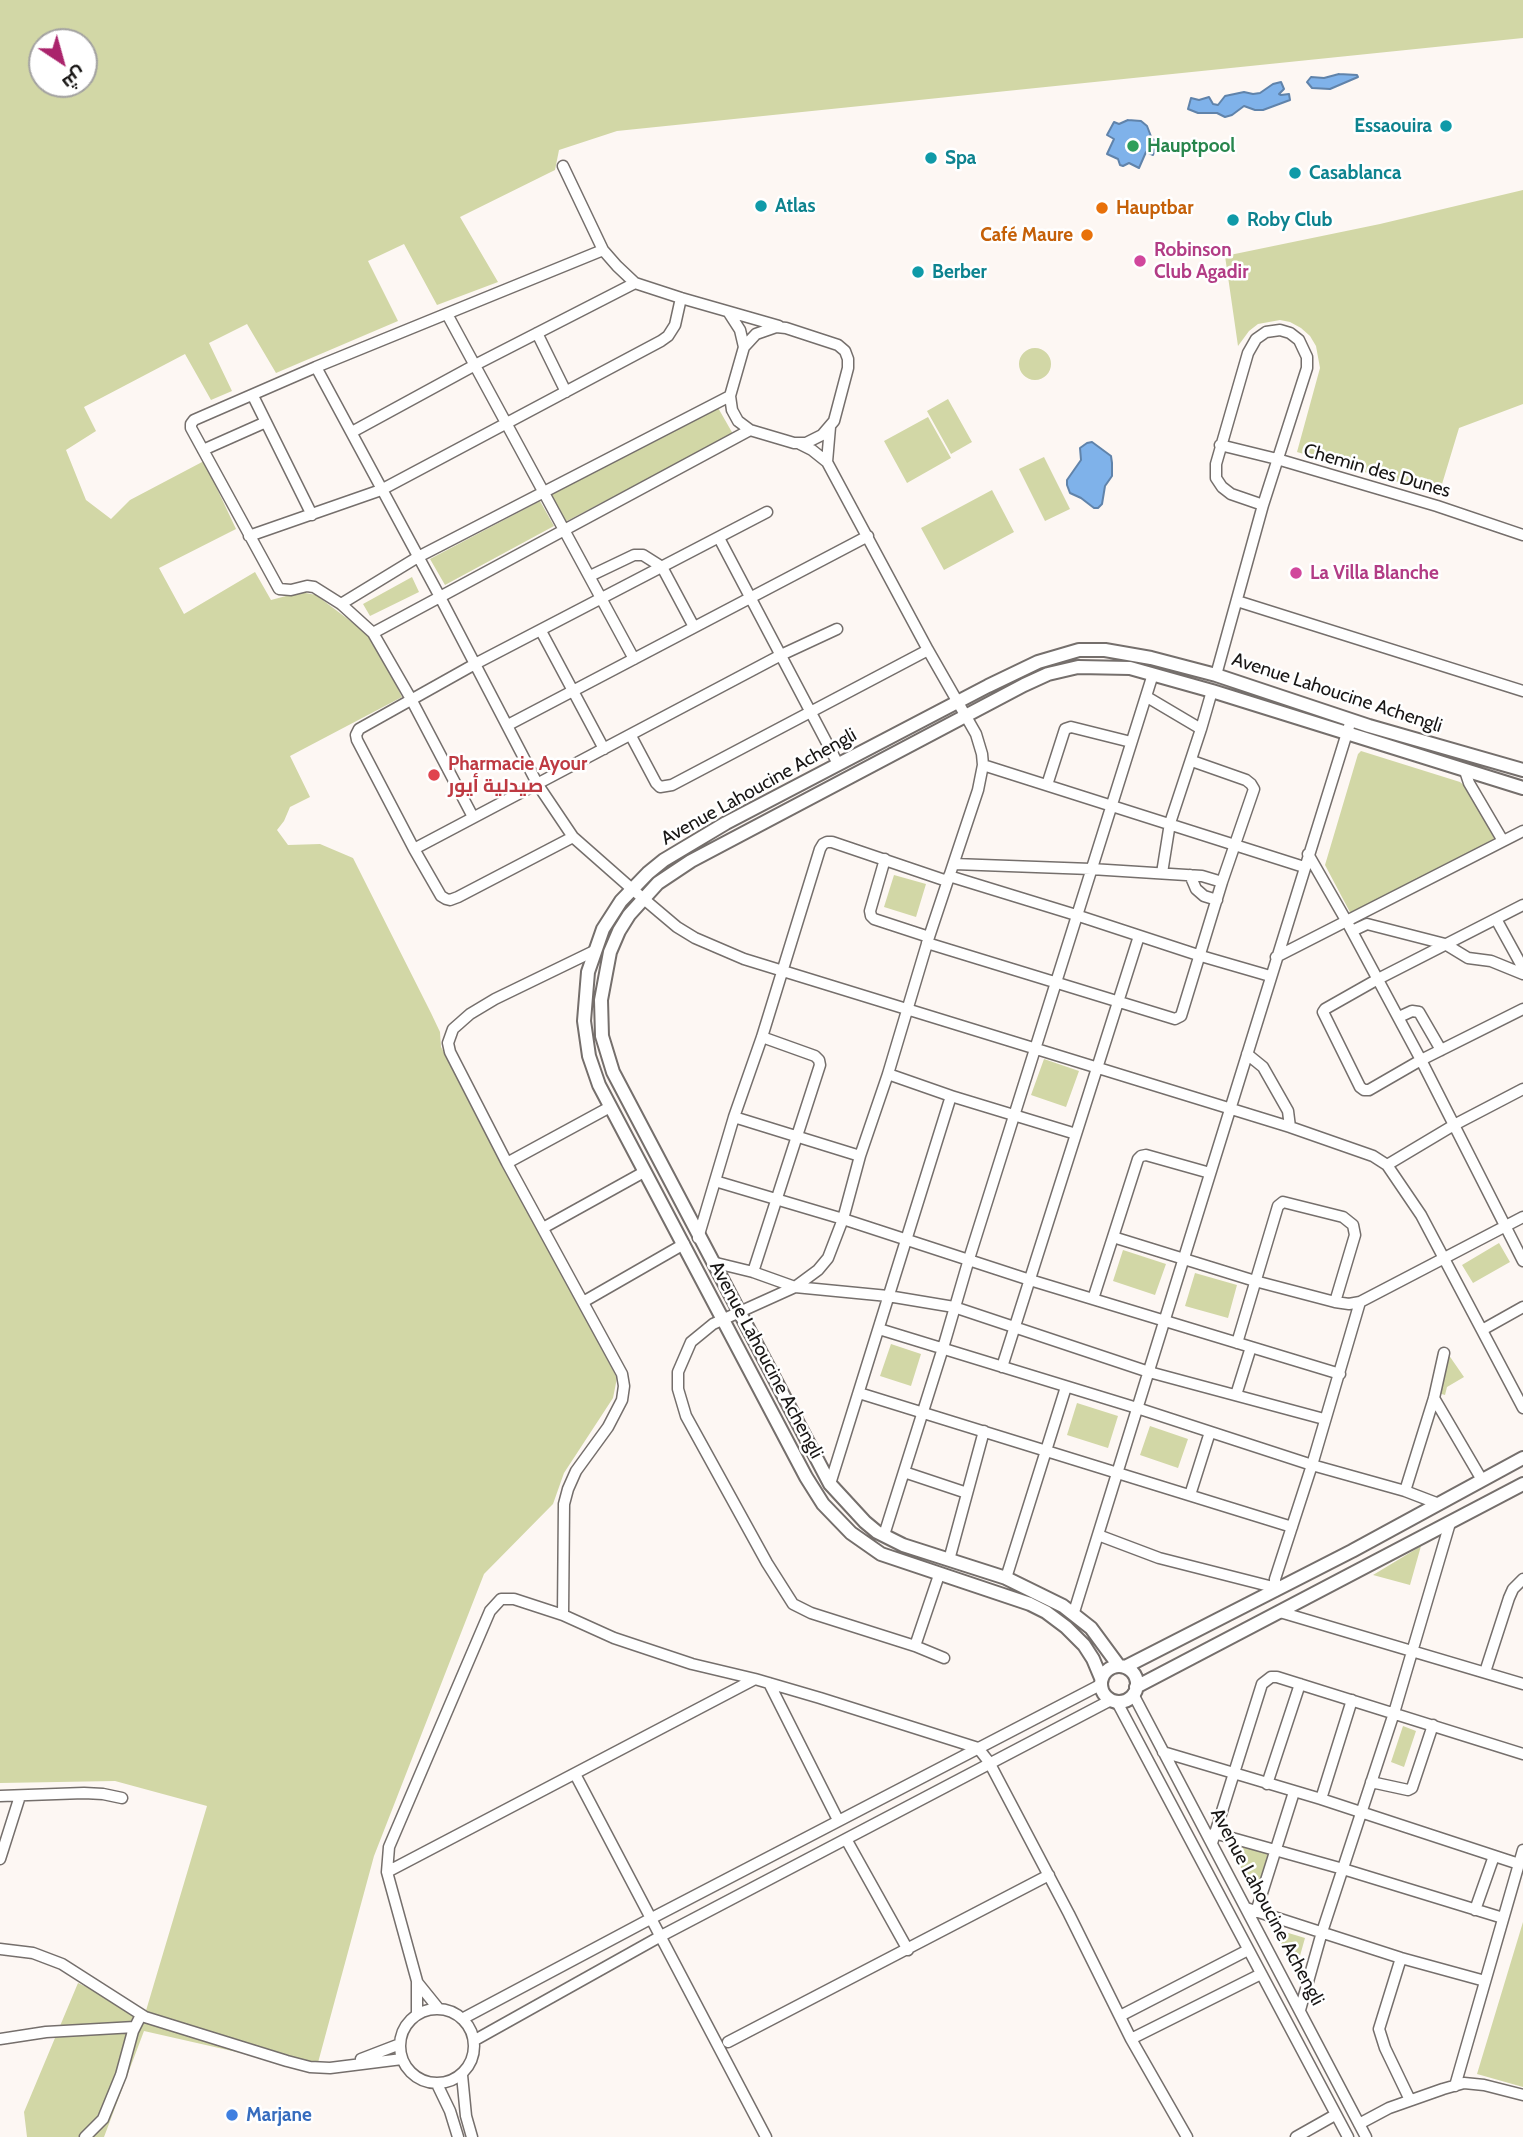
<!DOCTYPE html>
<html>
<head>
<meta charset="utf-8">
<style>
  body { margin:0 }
  #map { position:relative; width:1523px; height:2137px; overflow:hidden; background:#fdf7f3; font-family:Cabin,Cairo,sans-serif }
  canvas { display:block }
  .north { position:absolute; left:28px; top:28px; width:70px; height:70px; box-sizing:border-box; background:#fff; border:2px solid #a3a2a1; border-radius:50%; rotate:144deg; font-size:19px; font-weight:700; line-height:28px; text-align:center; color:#181615 }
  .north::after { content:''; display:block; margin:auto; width:24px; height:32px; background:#aa246c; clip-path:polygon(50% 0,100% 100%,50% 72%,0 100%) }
</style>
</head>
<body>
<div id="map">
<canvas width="1523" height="2137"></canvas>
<div class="north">ش</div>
</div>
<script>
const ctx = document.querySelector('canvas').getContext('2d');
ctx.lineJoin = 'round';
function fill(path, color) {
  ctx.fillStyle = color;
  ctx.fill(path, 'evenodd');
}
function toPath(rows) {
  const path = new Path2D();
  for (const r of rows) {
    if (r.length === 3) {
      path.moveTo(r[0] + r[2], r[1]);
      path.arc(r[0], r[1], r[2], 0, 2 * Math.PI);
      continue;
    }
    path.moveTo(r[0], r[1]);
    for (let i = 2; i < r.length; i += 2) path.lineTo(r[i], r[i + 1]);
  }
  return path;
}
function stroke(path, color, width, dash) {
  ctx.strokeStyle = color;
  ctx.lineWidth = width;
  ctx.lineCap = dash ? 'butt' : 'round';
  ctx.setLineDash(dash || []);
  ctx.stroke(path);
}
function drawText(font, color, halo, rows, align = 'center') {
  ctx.font = font + ' Cabin,Cairo,sans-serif';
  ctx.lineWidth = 5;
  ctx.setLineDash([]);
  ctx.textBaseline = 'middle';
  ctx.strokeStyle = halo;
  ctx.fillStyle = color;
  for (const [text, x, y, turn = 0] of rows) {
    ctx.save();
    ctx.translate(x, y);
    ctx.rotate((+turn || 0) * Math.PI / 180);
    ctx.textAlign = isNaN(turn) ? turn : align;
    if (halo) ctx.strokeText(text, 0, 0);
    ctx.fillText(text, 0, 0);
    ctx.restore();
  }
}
const green = toPath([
  [0,0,1523,0,1523,38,617,131,559,150,555,170,460,217,498,282,437,305,404,244,368,261,398,321,276,373,247,324,209,343,232,391,211,400,185,354,84,407,96,431,66,450,86,500,111,519,130,500,204,461,236,529,159,568,184,614,255,572,271,600,301,592,316,595,373,638,402,697,290,756,310,797,290,807,284,821,277,830,288,845,320,844,353,858,431,1013,440,1032,441,1047,617,1378,613,1398,564,1473,553,1504,484,1574,374,1856,316,2070,144,2031,104,2137,27,2137,24,2112,78,1983,145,2014,207,1806,115,1781,0,1783],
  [42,42,84,42,84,84,42,84],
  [1523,190,1523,404,1459,428,1439,494,1297,452,1320,368,1316,346,1310,336,1301,328,1290,322,1280,320,1258,324,1249,331,1238,346,1225,256,1380,224],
  [1035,364,16],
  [948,399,972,442,951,454,927,411],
  [717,406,733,434,565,522,550,494],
  [928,417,951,458,907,483,884,441],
  [1044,457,1070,509,1045,521,1019,469],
  [992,490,1014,532,944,570,921,528],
  [540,501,554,526,445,585,430,559],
  [412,577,419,592,370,616,363,604],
  [1361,751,1460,782,1466,787,1475,799,1495,840,1352,916,1325,865,1358,754],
  [894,875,926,884,916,917,884,907],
  [1044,1059,1079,1071,1066,1107,1031,1095],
  [1499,1243,1510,1262,1473,1283,1462,1265],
  [1123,1250,1166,1264,1155,1295,1113,1281],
  [1195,1273,1237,1285,1228,1318,1185,1306],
  [891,1344,921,1354,911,1386,880,1376],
  [1446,1351,1464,1377,1447,1387,1445,1395,1438,1393],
  [1077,1403,1118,1416,1108,1448,1067,1435],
  [1150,1426,1188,1439,1178,1468,1140,1455],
  [1421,1546,1410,1585,1373,1575],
  [1403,1726,1416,1731,1404,1767,1391,1762],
  [1224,1837,1269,1850,1256,1895],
  [1523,1922,1523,2087,1477,2074],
  [1272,1928,1305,1938,1296,1970]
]);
const water = toPath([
  [1339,74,1357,75,1358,77,1330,89,1312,88,1307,82,1311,77,1324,78,1339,74],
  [1281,82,1284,89,1279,94,1281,95,1289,94,1290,100,1263,110,1255,110,1244,106,1232,115,1225,117,1217,113,1198,113,1188,109,1191,98,1199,100,1209,97,1213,104,1218,105,1225,96,1244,92,1253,94,1260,93,1273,84,1281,82],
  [1128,120,1141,121,1147,126,1152,139,1158,141,1153,155,1146,152,1139,168,1129,163,1123,166,1120,165,1118,159,1107,154,1114,139,1107,135,1114,122,1119,124,1128,120],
  [1092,442,1111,456,1112,463,1112,476,1105,486,1102,504,1098,508,1094,508,1081,498,1070,493,1067,485,1067,480,1081,460,1080,448,1087,443,1092,442]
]);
const minor = toPath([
  [563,166,603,250,617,266,635,283,681,298,779,326],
  [729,313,740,330,744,347],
  [447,314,634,659],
  [776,327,786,328,838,345,845,351,848,359,848,368,834,421,822,435,806,443,794,443,750,430,738,421,732,410,730,396,744,347,756,334,776,327],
  [537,333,566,392],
  [316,367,440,597,538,785,573,837,632,889,677,927,695,938,744,959,1290,1127,1373,1156,1387,1165,1421,1215,1523,1408],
  [253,396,312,515],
  [352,432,475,365,635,283],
  [800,444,812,450,827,462,928,650,976,734,982,754,983,765,978,790,929,937,888,1074,860,1156,843,1219,828,1258,818,1270,795,1287,713,1324,691,1342,678,1372,678,1389,686,1416,767,1563,793,1604,811,1613,915,1646,944,1658],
  [1220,445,1277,459,1437,506,1523,535],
  [203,450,266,422],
  [827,462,830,427],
  [249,536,381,490,661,341,668,336,675,325,681,298],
  [719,538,838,764],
  [590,576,634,555,643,555,662,567,694,627],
  [1237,601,1523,691],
  [341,604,418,557,730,396],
  [541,631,604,749],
  [373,633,750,430],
  [1216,675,1263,505,1307,368,1307,357,1299,340,1290,333,1280,330,1266,332,1256,339,1248,353,1216,464,1216,478,1222,487,1231,494,1263,505],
  [1147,697,1201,729,1212,691],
  [508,725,868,536],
  [631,736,656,783,660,787,672,785,928,650],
  [983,765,1304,867],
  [1465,771,1469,783,1503,841],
  [1047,785,1065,729,1071,727,1131,742],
  [473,817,411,699,373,633,341,604,314,587,307,586,291,590,279,589,191,428,191,424,194,420,316,367,603,250],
  [573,837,458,897,450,900,446,899,441,896,414,849,357,740,356,735,359,729,475,664,767,512],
  [414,849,781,655,837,629],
  [1308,854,1347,922,1421,1060,1523,1261],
  [885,859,870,911,871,916,874,919,929,937],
  [954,864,1091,869,1202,876,1222,882],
  [1162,873,1170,823,1201,729],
  [1190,875,1196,889,1204,896,1217,900],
  [949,876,1076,915,1201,956,1270,976],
  [1523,905,1378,979,1325,1009,1323,1012,1360,1087,1364,1090,1369,1090,1421,1060,1523,1009],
  [1496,919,1523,968],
  [1352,931,1367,924,1445,944,1468,958,1491,961,1523,974],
  [927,943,1175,1019,1181,1016,1222,882,1254,789,1251,784,1246,780,1192,761],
  [1276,957,1523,831],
  [1399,1017,1412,1011,1419,1012,1441,1050],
  [1247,1054,1263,1067,1288,1111,1290,1127],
  [951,1096,1076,1134],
  [734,1117,860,1156],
  [507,1163,610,1107],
  [1387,1165,1454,1125,1523,1089],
  [715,1181,843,1219,1030,1280,1340,1374],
  [543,1228,644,1172],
  [1113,1237,1138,1159,1141,1156,1146,1155,1210,1173],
  [698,1238,734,1117,762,1037,820,849,823,844,827,842,832,842,947,881],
  [712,1262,753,1272,795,1287,888,1296,954,1307,1149,1372,1324,1419],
  [753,1272,820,1065,819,1060,815,1056,762,1037],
  [1093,1299,1113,1237,1255,1281,1335,1302,1349,1304,1360,1302],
  [583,1302,684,1244],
  [879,1329,1137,1408,1312,1465,1405,1491,1439,1504],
  [1482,1330,1523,1307],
  [1237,1343,1278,1206,1283,1202,1343,1217,1353,1225,1355,1235,1335,1302],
  [1002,1367,1139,936],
  [859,1393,1292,1527],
  [1236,1395,1251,1347],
  [1434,1398,1482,1480],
  [904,1472,967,1493],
  [830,1484,951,1096,888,1074],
  [1405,1491,1434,1398,1444,1353],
  [1190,1495,1210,1432],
  [884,1535,943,1348,969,1259,1153,674],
  [1098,1535,1159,1558,1273,1587],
  [949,1560,984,1431],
  [1006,1578,1066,1387],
  [1275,1591,1275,1579,1312,1465,1360,1302,1523,1217],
  [1074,1612,1351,720],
  [1280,1612,1523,1684],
  [563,1615,564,1504,568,1489,576,1471,608,1427,622,1400,624,1386,622,1374,507,1163,450,1052,448,1043,453,1029,470,1014,495,999,594,951],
  [915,1646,939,1575],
  [1485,1672,1509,1598,1513,1589,1523,1579],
  [769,1683,838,1820],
  [1133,1694,1366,2137],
  [1117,1702,1348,2137],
  [1163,1752,1321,1799,1519,1864],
  [575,1774,766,2137],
  [1371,1782,1408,1790,1412,1788,1433,1725],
  [1267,1784,1300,1684],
  [0,1796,84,1793,103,1794,122,1798],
  [1321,1799,1352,1700],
  [1214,1833,1343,1869,1503,1918],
  [846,1839,908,1950],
  [1212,1843,1262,1684,1271,1677,1277,1677,1523,1754],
  [0,1859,20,1796],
  [387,1872,755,1679],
  [1246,1908,1401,1958,1485,1981],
  [1475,1910,1494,1856],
  [1256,1912,1294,1792],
  [0,1949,33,1953,62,1964,145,2017,287,2061,310,2067,330,2068,402,2059],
  [1401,1958,1379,2029,1385,2048,1410,2100],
  [417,1982,438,2008],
  [437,2046,37],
  [1300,2010,1322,1932,1394,1713,1450,1523],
  [417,2015,417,1981,387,1872,389,1847,490,1611,501,1599,514,1599,563,1615,614,1638,692,1664,755,1679,820,1698,978,1748,989,1762,1069,1914,1131,2039,1187,2137],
  [1120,2016,1248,1950],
  [462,2019,652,1918,1100,1685],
  [0,2039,46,2032,135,2027],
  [1131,2039,1261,1974],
  [475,2040,661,1936,1111,1700],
  [728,2042,1049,1875],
  [361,2059,400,2044],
  [462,2075,466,2116,472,2137],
  [437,2084,450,2111,458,2137],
  [1455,2086,1523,1850],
  [1359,2124,1389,2108,1443,2089,1464,2083,1484,2085,1523,2095],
  [85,2137,103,2119,121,2075,133,2031,141,2015],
  [1296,2137,1335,2115]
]);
const tertiary = toPath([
  [1119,1666,1091,1628,1063,1606,1006,1578,903,1545,877,1532,865,1522,830,1484,613,1072,602,1036,601,1000,610,952,619,931,629,915,658,883,691,861,1024,685,1048,674,1078,667,1130,668,1212,691,1523,788],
  [1119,1684,18],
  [1125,1667,1352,1551,1523,1458],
  [1101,1678,1093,1659,1084,1645,1066,1627,1046,1612,1030,1604,881,1554,851,1533,823,1504,806,1477,599,1085,589,1056,584,1021,588,972,603,929,621,901,648,873,664,860,726,823,988,686,1038,662,1079,650,1105,650,1151,658,1216,675,1369,726,1523,770],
  [1136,1687,1523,1484]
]);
const markers = [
  [1446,126,7,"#0f9aa8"],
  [1133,146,7,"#2e9e5b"],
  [931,158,7,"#0f9aa8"],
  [1295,173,7,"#0f9aa8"],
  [761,206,7,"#0f9aa8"],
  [1102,208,7,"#e8710a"],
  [1233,220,7,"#0f9aa8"],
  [1087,235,7,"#e8710a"],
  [1140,261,7,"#d1479c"],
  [918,272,7,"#0f9aa8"],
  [1296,573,7,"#d1479c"],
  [434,775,7,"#e0444e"],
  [232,2115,7,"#3f7fe0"]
];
const cultureNames = [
  ["Essaouira",1432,126,"right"],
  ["Spa",945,158],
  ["Casablanca",1309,173],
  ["Atlas",775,206],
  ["Roby Club",1247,220],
  ["Berber",932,272]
];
const leisureNames = [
  ["Hauptpool",1147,146]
];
const foodNames = [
  ["Hauptbar",1116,208],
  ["Café Maure",1073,235,"right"]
];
const hotelNames = [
  ["Robinson",1154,250],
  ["Club Agadir",1154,272],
  ["La Villa Blanche",1310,573]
];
const streetNames = [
  ["Chemin des Dunes",1377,471,16],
  ["Avenue Lahoucine Achengli",1337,693,18],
  ["Avenue Lahoucine Achengli",759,787,-29],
  ["Avenue Lahoucine Achengli",766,1360,62],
  ["Avenue Lahoucine Achengli",1267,1907,62]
];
const healthNames = [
  ["Pharmacie Ayour",448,764],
  ["صيدلية أيور",448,786]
];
const shopNames = [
  ["Marjane",246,2115]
];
fill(green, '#d2d7a6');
fill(water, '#7fb2ea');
stroke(water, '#6083aa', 2);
stroke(minor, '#756f6c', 13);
stroke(tertiary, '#756f6c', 16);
stroke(minor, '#fff', 10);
stroke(tertiary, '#fff', 12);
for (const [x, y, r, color] of markers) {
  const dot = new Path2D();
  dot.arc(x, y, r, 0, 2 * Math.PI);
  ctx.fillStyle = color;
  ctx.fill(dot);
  stroke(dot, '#fff', 2.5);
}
drawText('bold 19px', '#0d838f', '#fff', cultureNames, 'left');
drawText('bold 19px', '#27864d', '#fff', leisureNames, 'left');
drawText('bold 19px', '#c56008', '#fff', foodNames, 'left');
drawText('bold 19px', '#b23c85', '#fff', hotelNames, 'left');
drawText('19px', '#181615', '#fff', streetNames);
drawText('bold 19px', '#be3a42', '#fff', healthNames, 'left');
drawText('bold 19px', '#366cbe', '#fff', shopNames, 'left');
</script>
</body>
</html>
